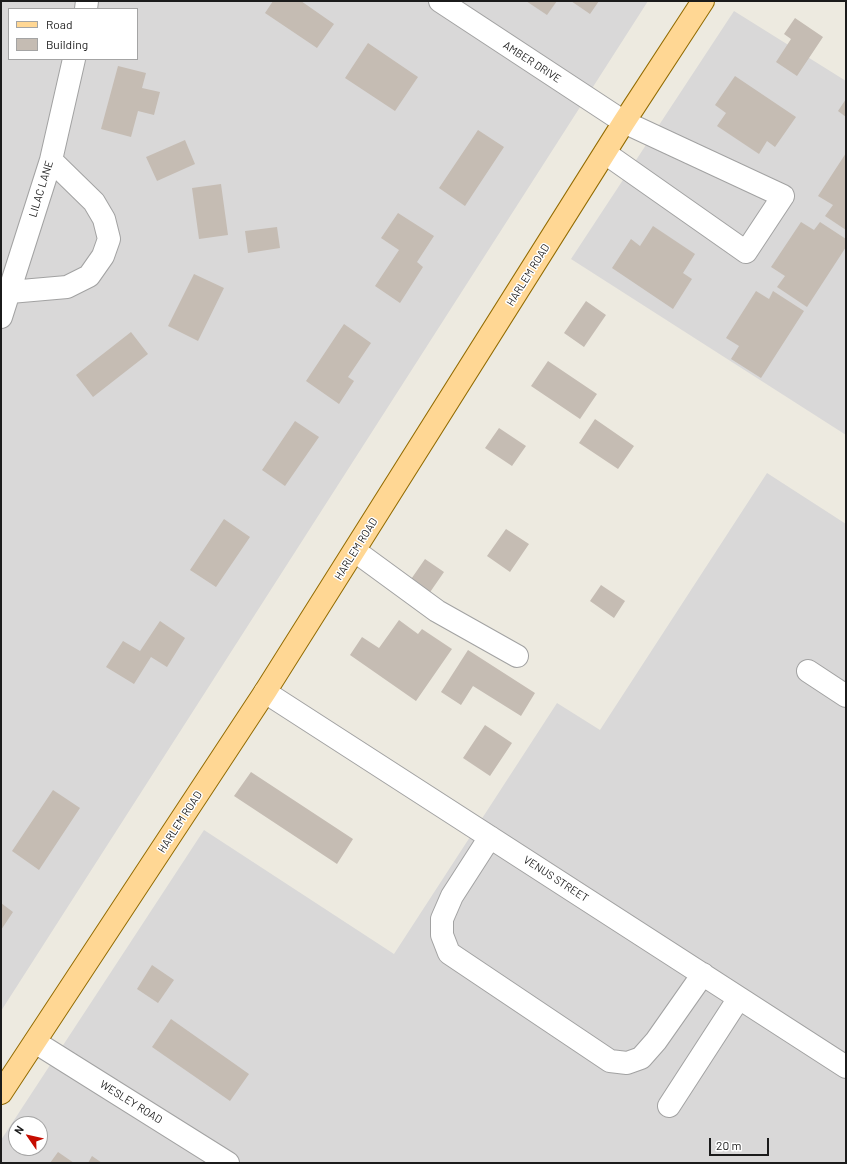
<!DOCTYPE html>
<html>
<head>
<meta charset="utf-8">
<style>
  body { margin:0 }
  #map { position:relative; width:847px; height:1164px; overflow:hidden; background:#edeae0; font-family:Barlow,sans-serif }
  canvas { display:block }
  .frame { position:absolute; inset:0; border:2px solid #1b1b1b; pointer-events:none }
  .legend { position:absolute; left:8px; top:8px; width:130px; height:52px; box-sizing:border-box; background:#fff; border:1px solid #a4a4a4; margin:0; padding:5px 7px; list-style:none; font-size:12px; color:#1b1b1b }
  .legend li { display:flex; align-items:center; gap:8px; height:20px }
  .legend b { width:20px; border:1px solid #a4a4a4 }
  .north { position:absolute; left:8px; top:1116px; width:40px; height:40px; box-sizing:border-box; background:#fff; border:1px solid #a4a4a4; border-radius:50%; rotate:304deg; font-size:11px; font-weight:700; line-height:16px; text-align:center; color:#1b1b1b }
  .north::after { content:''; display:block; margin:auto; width:14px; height:18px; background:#c60c00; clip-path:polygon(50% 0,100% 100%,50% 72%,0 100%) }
  .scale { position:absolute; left:709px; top:1138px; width:60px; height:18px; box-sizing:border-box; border:2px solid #1b1b1b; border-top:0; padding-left:5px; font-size:12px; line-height:14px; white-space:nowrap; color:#1b1b1b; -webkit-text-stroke:3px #fff; paint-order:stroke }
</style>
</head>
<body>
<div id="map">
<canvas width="847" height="1164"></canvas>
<div class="frame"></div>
<ul class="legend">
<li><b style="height:5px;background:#ffd794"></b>Road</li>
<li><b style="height:11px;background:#c5bcb3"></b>Building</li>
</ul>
<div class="north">N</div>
<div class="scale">20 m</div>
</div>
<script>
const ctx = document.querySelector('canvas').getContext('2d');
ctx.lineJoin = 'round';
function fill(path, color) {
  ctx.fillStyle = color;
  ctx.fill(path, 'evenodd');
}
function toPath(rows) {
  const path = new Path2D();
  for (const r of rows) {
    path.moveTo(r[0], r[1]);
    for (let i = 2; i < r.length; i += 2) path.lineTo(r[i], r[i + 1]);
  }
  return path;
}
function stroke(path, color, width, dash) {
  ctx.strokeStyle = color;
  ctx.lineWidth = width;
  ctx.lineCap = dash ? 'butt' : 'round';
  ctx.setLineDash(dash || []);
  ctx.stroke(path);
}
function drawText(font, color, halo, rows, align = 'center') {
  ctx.font = font + ' Barlow,sans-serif';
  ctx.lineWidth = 3;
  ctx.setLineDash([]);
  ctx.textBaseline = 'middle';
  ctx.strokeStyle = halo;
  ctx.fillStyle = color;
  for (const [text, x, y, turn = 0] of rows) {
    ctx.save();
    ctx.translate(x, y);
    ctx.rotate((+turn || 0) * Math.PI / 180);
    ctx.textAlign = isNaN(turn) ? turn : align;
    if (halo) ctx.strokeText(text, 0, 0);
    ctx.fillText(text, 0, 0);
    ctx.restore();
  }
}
const residential = toPath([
  [1,1,648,1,1,1011],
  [9,9,137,9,137,59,9,59],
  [734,11,846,81,846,435,571,259],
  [767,473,846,524,846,1163,1,1163,1,1140,204,830,394,954,557,703,600,730],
  [16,1124,40,1124,40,1148,16,1148]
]);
const building = toPath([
  [273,1,301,1,334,24,317,48,265,13],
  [526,1,557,1,547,15],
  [571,1,599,1,590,14],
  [795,18,823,37,797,76,776,62,791,39,784,34],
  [368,43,418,77,395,111,345,78],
  [118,66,146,73,142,88,160,92,154,115,138,111,131,137,101,129],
  [735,76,796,117,775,147,767,141,759,154,717,126,726,113,715,105],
  [846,99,846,117,838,111],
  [478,130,504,147,465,206,439,188],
  [185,140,195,164,157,181,146,157],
  [846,153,846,230,825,216,833,205,818,196],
  [221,184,228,235,199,239,192,188],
  [398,213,434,236,417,262,423,267,400,303,375,286,399,250,381,238],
  [801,222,814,230,820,222,846,239,846,247,807,307,777,287,785,276,771,267],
  [653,226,695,254,683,273,692,279,673,309,612,268,631,239,640,246],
  [277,227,280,248,248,253,245,231],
  [194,274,224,288,198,341,168,326],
  [756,291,769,299,773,291,804,311,761,378,731,359,739,346,726,338],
  [586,301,606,315,584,347,564,333],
  [344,324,371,343,348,377,354,381,339,404,306,381],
  [131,332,148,354,93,397,76,375],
  [548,361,597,394,580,419,531,386],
  [595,419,634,446,618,469,579,443],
  [295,421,319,437,285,486,262,470],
  [499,428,526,446,512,466,485,448],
  [224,519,250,537,216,587,190,570],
  [506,529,529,544,510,572,487,556],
  [425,559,444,572,426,598,407,585],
  [601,585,625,601,614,618,590,601],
  [399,620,418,634,422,629,452,649,416,701,350,655,362,637,379,648],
  [160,621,185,638,167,667,151,657,134,684,106,667,123,641,140,651],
  [468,650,535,693,521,716,473,686,461,705,441,692],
  [485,725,512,743,490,776,463,758],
  [251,772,353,839,337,864,234,796],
  [53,790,80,808,39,870,12,851],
  [1,903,13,912,1,930],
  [152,965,174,980,158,1003,137,989],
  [171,1019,249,1074,230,1101,152,1047],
  [58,1152,74,1163,50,1163],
  [92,1156,102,1163,88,1163]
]);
const minor = toPath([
  [440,1,624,122,783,196,746,252,605,153],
  [86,9,87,1],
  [10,292,67,287,89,276,103,256,109,239,104,219,94,202,51,160],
  [1,317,51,160,74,59],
  [355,551,437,611,517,656],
  [808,671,846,696],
  [265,692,846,1067],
  [490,837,452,896,442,919,442,935,449,953,610,1061,627,1063,641,1058,656,1041,703,974],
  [35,1042,228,1163],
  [669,1106,739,998]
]);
const major = toPath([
  [1,1093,265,692,624,122,703,1]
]);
const streetNames = [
  ["AMBER DRIVE",532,62,33],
  ["LILAC LANE",41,189,-73],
  ["HARLEM ROAD",528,275,-58],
  ["HARLEM ROAD",356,549,-58],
  ["HARLEM ROAD",180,822,-57],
  ["VENUS STREET",556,879,33],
  ["WESLEY ROAD",131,1102,32]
];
fill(residential, '#d9d8d8');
fill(building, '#c5bcb3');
stroke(minor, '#a2a2a2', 24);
stroke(major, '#926b00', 24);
stroke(minor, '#fff', 22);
stroke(major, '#ffd794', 22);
drawText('11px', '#1b1b1b', '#fff', streetNames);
</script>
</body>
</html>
